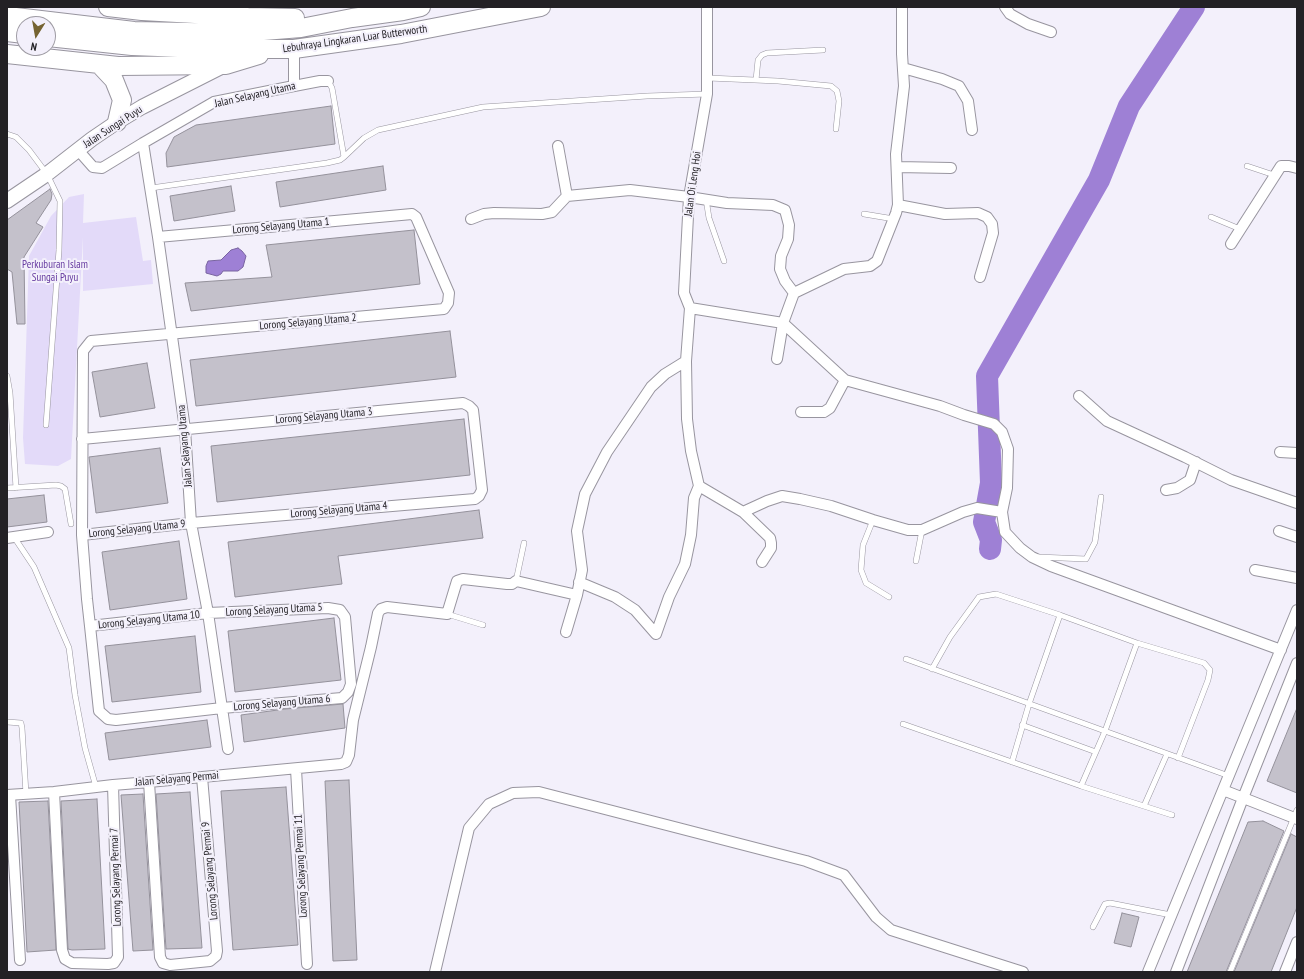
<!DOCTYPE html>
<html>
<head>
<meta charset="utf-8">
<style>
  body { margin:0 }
  #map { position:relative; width:1304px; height:979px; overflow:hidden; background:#f3f0fb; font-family:"PT Sans Narrow",sans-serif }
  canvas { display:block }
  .frame { position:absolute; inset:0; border:8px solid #232125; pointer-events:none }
  .north { position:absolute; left:16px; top:16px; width:40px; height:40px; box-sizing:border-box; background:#f3f0fb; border:1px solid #a09da5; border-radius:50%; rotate:191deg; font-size:11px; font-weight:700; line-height:16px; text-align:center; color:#232125 }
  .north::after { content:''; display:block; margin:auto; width:14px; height:18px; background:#756331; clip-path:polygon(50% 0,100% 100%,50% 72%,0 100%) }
</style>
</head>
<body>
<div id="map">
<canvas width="1304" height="979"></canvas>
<div class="frame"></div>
<div class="north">N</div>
</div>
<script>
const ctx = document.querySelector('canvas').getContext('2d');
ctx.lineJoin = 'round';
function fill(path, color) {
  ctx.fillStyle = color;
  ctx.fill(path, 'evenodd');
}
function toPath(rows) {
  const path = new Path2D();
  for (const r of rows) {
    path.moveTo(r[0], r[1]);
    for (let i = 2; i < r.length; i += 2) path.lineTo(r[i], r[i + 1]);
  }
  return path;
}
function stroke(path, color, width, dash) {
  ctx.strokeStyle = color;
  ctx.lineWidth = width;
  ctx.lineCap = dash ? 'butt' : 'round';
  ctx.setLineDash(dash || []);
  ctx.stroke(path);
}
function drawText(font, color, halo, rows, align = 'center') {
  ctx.font = font + ' "PT Sans Narrow",sans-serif';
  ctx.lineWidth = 4;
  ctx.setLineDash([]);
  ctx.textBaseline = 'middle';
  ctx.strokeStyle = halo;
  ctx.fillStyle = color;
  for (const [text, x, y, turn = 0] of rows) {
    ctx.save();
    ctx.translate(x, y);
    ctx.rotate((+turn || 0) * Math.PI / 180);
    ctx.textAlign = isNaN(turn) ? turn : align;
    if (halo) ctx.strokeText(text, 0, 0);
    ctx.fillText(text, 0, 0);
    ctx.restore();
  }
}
const green = toPath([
  [84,194,83,223,136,217,143,261,151,260,153,284,83,291,83,237,71,459,58,466,25,464,23,438,29,256,51,216,69,197]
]);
const water = toPath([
  [238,248,242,251,246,256,243,267,238,271,223,271,221,274,217,276,206,273,206,266,208,261,221,260,231,250,238,248]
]);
const river = toPath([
  [990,549,991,540,984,522,991,483,987,376,1099,180,1129,106,1194,7]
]);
const building = toPath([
  [331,106,335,144,167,167,166,153,174,137,196,125,331,106],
  [383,166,386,190,280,207,276,182,383,166],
  [231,186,235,211,174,221,170,196,231,186],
  [50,189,52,194,51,200,36,223,43,227,24,257,25,324,17,324,12,272,7,269,7,220,50,189],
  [414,230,420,284,191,311,185,283,272,277,266,245,414,230],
  [450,331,456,377,196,406,190,360,450,331],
  [147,363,155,408,100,417,92,372,147,363],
  [464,419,470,475,217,502,211,446,464,419],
  [160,448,168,503,96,513,89,457,160,448],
  [44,495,47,522,7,527,7,499,44,495],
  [479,510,483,538,338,556,342,584,235,597,228,542,479,510],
  [179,541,187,599,110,610,102,552,179,541],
  [334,618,341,680,235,692,228,631,334,618],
  [195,636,201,692,112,702,105,646,195,636],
  [343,704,345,728,244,742,241,715,285,709,343,704],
  [1297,708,1297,793,1267,781,1297,708],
  [207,720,211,747,109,760,105,733,207,720],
  [349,780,357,960,333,961,325,781,349,780],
  [286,787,298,945,233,950,221,791,286,787],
  [190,792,202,948,166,949,156,794,190,792],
  [143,794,153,950,133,951,121,795,143,794],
  [97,799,105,949,72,950,68,949,61,801,97,799],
  [48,801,56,950,27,952,19,802,48,801],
  [1263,821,1284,831,1226,972,1187,972,1248,822,1263,821],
  [1291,834,1297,837,1297,907,1271,972,1234,972,1291,834],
  [1122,913,1139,917,1131,947,1114,943,1122,913]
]);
const service = toPath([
  [708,78,778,81,831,86,837,91,839,101,836,129],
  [756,80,758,60,762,55,767,53,823,50],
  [7,134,16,137,29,150,47,174,60,201,59,250,46,425],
  [344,157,364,138,378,130,483,107,647,96,707,94],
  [1247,166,1274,175],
  [151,188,327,163,340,160,344,157,332,88,328,81],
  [706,199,709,218,724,261],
  [864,214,894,219],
  [1211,217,1240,229],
  [7,376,10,393,16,488],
  [7,488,56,485,61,486,65,489,71,524],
  [873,520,863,545,861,570,866,583,889,597],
  [14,537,34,567,69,648,75,695,85,748,96,787],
  [1038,557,1086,559,1095,542,1101,497],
  [916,561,922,530],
  [516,581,524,543],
  [447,614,483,625],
  [906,659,1229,776],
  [932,669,950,637,979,597,996,594,1060,615,1137,643,1204,663,1210,670,1208,680,1178,758],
  [7,722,21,723,22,728,26,794],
  [903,724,1081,786,1172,815],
  [1022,725,1096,752],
  [1012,762,1029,704,1060,615],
  [1081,786,1105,731,1137,643],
  [1144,806,1167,754],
  [1093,927,1105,904,1110,903,1171,915],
  [1230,972,1297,810]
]);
const minor = toPath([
  [1005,7,1010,14,1028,24,1051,32],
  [294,49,294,86],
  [903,68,942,79,959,86,968,101,972,130],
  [143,143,158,237,185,429,191,523,208,613,228,749],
  [558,146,567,196],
  [78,150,93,167,102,168,143,143,214,102,294,86,320,81,328,81],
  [897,167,951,168],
  [898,205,945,214,978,213,987,217,992,224,993,233,980,277],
  [471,219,484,214,494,213,542,214,552,212,567,196,630,190,689,197,727,203,773,205,785,210,789,225,788,239,781,256,780,269,785,281,794,293,783,323,777,359],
  [1231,244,1281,166,1289,166,1297,168],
  [794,293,844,269,870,266,877,261,896,213,898,205,896,154,904,86,902,54,902,7],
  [690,308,783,323,845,380,940,406,964,415,994,424,1002,432,1008,449,1007,488,1002,512,1005,532,1020,548,1032,557,1051,566,1281,650],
  [1079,396,1107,421,1185,457,1231,480,1297,503],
  [801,412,824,412,830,408,845,380],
  [1280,452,1297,453],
  [699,486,743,512,770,538,771,543,771,548,762,562],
  [1166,490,1177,488,1190,480,1196,462],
  [743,512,767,501,782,496,800,499,831,506,873,520,908,530,922,530,963,512,977,508,1002,512],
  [1279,531,1297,537],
  [82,535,191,523,475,499,479,496,482,490,473,410,469,406,463,403,82,439],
  [7,538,48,532],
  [1255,570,1297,578],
  [579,582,615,597,635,610,656,634,669,597,685,564,691,535,694,498,699,486,691,451,687,419,686,361,690,308,684,293,689,197,707,94,707,7],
  [90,626,208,613,328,608,340,610,345,617,351,684,348,692,342,698,222,708,116,720,108,719,99,711,90,626,87,599,82,535,83,351,91,341,444,309,448,303,449,293,416,217,412,214,158,237],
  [566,632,577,595,582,570,577,531,585,494,607,452,651,387,665,374,686,361],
  [296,769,307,964],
  [149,782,160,957,163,963,170,965,210,961,216,956,217,951,202,777],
  [1223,790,1297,819],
  [54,792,62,950,65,959,72,963,108,964,114,963,118,957,113,785],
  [7,795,54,792,113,785,149,782,341,764,346,762,349,755,353,720,371,647,378,613,381,609,387,607,447,614,457,581,463,579,507,584,512,584,516,581,577,595],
  [10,795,20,960],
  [435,972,469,828,489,804,513,793,539,792,806,861,844,875,876,917,891,930,1023,972],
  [1148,972,1297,610],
  [1176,972,1243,798,1297,663],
  [1285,972,1297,942]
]);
const secondary = toPath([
  [7,201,47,174,92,139,117,122,142,107,223,66]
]);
const motorway = toPath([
  [108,7,142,11,248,17,295,18],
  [7,16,134,31,238,33,301,28,352,18,403,11,421,7],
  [7,32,24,34],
  [48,37,132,46,211,49,294,49,401,34,541,7],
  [7,54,118,66,226,65,259,55],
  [99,64,114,80,122,100,117,122]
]);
const streetNames = [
  ["Lebuhraya Lingkaran Luar Butterworth",355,39,-8],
  ["Jalan Selayang Utama",255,95,-13],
  ["Jalan Sungai Puyu",113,127,-33],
  ["Jalan Oi Leng Hoi",693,184,-82],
  ["Lorong Selayang Utama 1",281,226,-5],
  ["Lorong Selayang Utama 2",308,322,-5],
  ["Lorong Selayang Utama 3",324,416,-5],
  ["Jalan Selayang Utama",185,446,-95],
  ["Lorong Selayang Utama 4",339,510,-5],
  ["Lorong Selayang Utama 9",137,529,-6],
  ["Lorong Selayang Utama 5",274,610,-3],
  ["Lorong Selayang Utama 10",149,620,-6],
  ["Lorong Selayang Utama 6",282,703,-5],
  ["Jalan Selayang Permai",177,779,-5],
  ["Lorong Selayang Permai 11",301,866,-93],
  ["Lorong Selayang Permai 9",210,871,-95],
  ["Lorong Selayang Permai 7",116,877,-92]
];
const parkNames = [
  ["Perkuburan Islam",55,265],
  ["Sungai Puyu",55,278]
];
fill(green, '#e3daf9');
fill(water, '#9e80d5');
stroke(water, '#7964a0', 1);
stroke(river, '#9e80d5', 22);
fill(building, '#c4c1cb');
stroke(building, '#94919b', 1);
stroke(service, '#98959f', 6);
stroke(minor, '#98959f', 12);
stroke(secondary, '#98959f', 16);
stroke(motorway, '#98959f', 20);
stroke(service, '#fff', 5);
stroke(minor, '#fff', 10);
stroke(secondary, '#fff', 14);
stroke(motorway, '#fff', 18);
drawText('11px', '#232125', '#f3f0fb', streetNames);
drawText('11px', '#663ba0', '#f3f0fb', parkNames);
</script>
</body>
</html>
